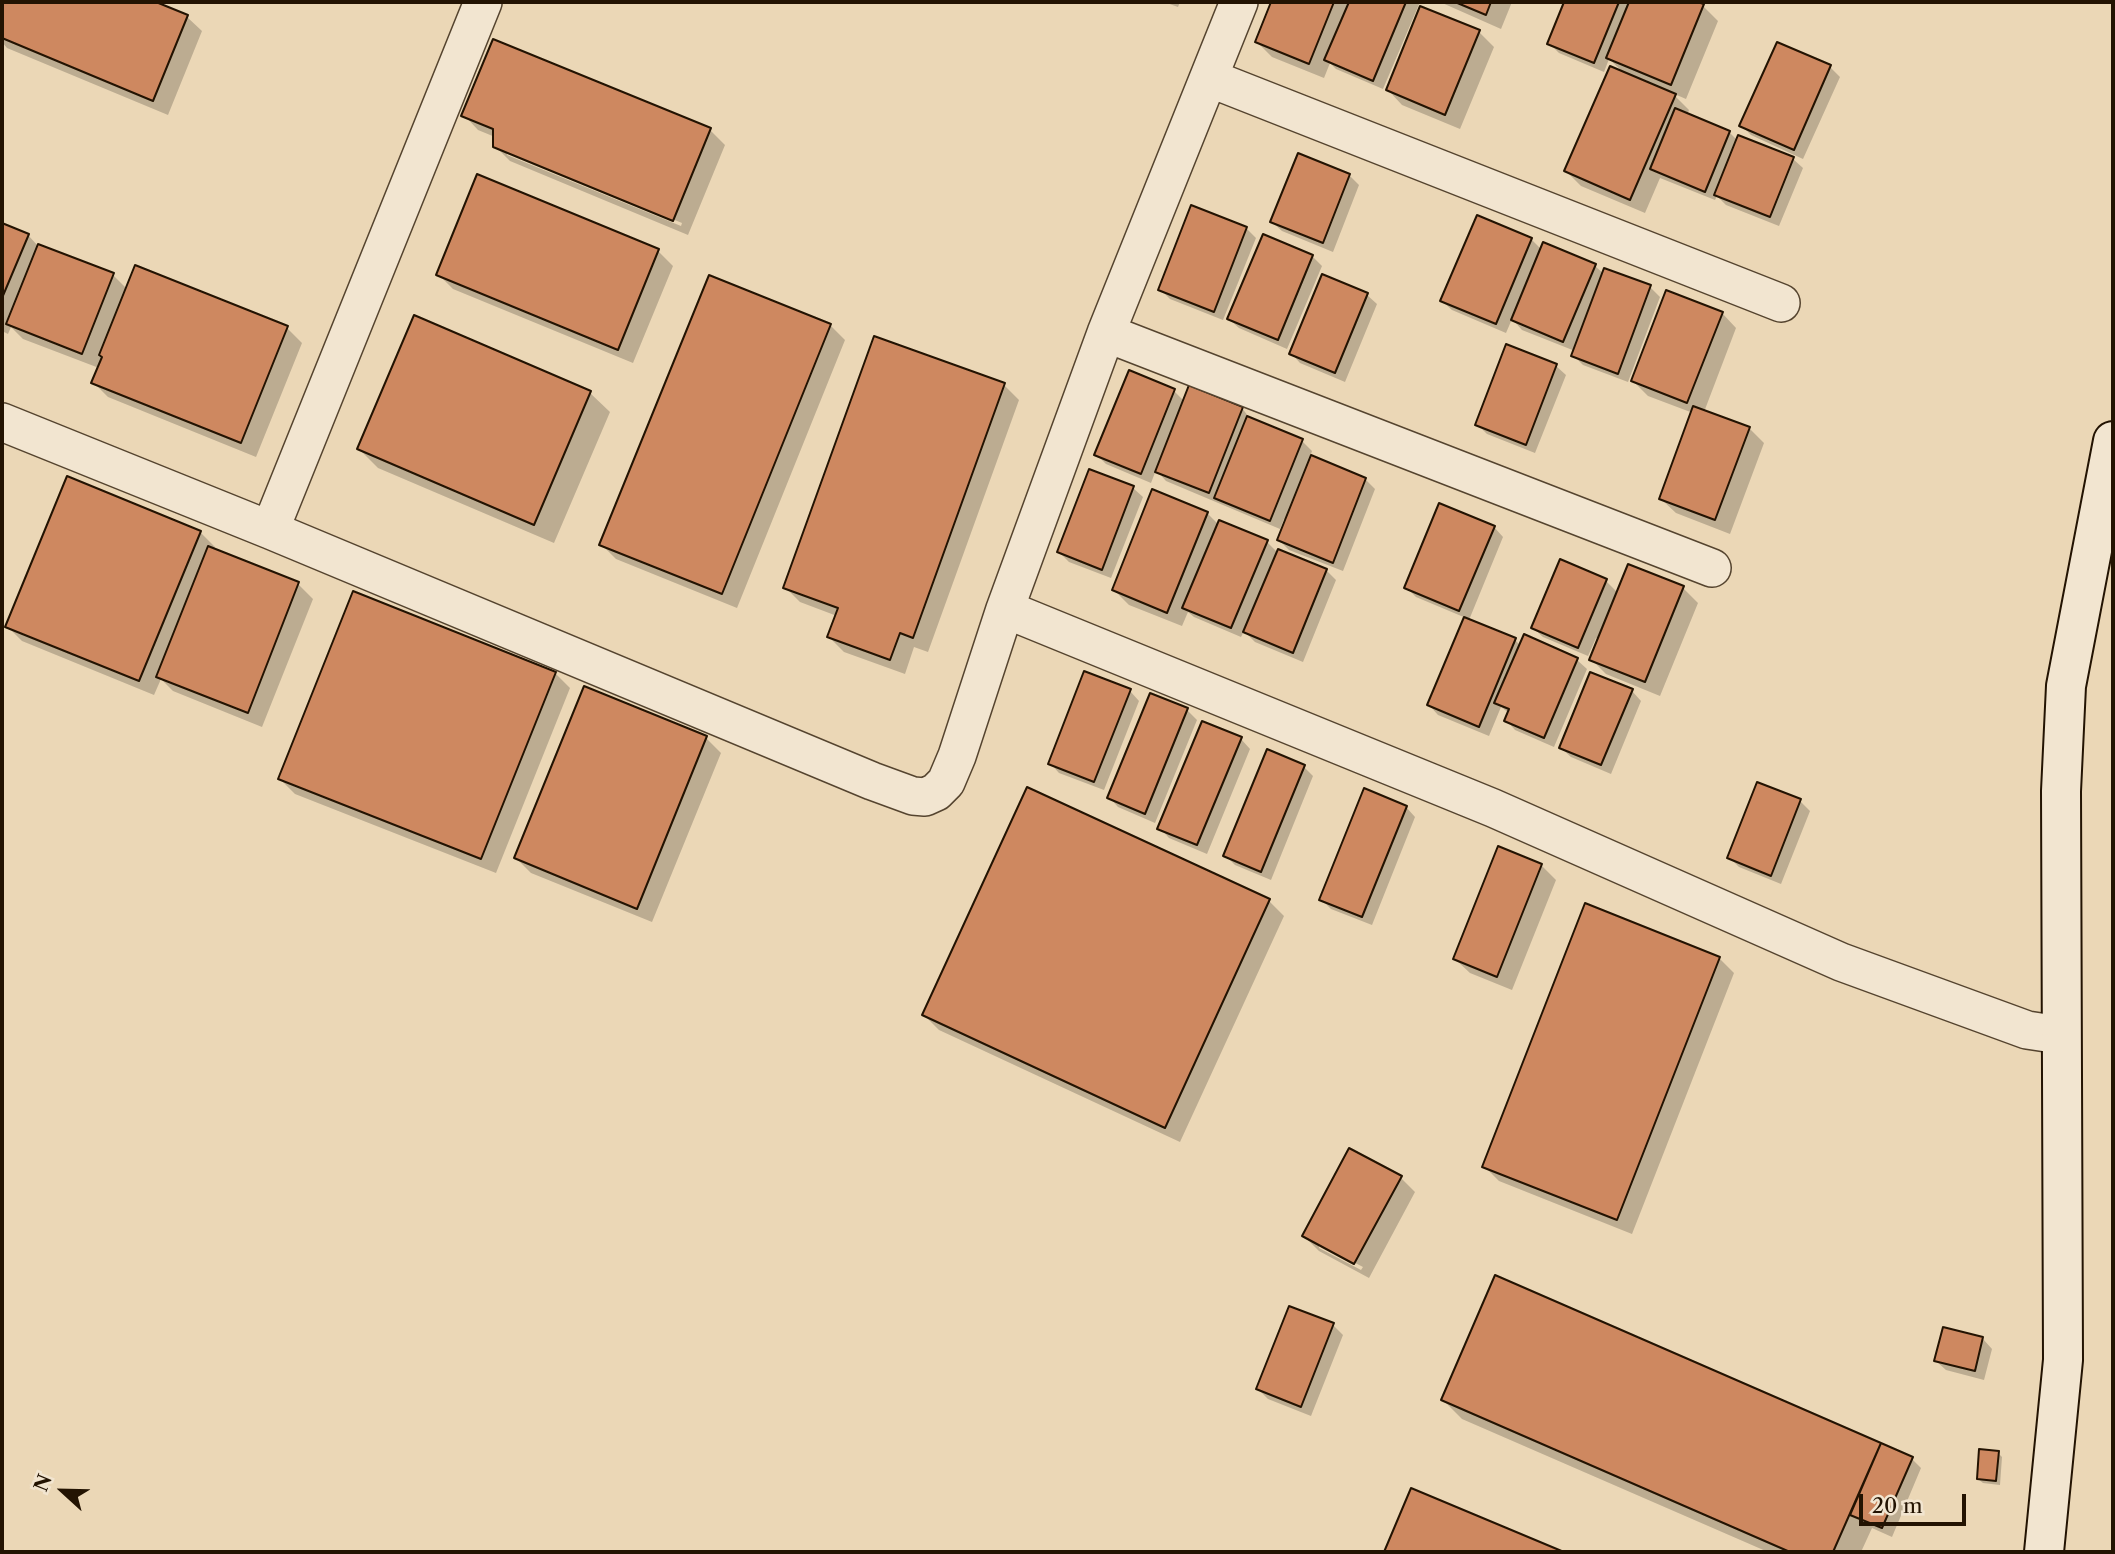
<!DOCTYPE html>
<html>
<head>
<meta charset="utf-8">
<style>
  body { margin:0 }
  #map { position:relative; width:2115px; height:1554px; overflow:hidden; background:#ebd7b6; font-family:"Libre Caslon Text",serif }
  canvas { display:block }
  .frame { position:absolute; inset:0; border:4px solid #231302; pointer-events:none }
  .north { position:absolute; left:28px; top:1456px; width:70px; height:70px; -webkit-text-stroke:5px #f2e5d0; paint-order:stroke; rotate:292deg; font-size:19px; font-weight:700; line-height:28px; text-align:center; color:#231302 }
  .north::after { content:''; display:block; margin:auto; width:24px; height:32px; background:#231302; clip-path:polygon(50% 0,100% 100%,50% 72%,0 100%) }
  .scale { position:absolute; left:1859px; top:1494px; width:107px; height:32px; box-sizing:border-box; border:4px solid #231302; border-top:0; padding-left:9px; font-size:21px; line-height:24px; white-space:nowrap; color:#231302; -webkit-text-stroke:5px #f2e5d0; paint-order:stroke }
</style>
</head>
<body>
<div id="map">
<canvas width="2115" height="1554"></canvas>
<div class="frame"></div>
<div class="north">N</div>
<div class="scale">20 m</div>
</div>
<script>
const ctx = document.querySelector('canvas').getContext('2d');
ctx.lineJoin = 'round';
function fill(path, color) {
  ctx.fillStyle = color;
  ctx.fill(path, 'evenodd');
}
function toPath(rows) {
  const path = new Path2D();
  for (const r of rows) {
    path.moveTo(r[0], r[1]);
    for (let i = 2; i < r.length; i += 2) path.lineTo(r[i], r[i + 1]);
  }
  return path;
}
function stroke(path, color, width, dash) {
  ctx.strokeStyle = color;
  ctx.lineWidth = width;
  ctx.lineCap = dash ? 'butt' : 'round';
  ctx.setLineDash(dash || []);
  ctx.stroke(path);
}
const shadow = toPath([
  [5,2,152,2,187,17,202,31,168,115,7,48,2,42,2,10],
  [1164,2,1180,2,1178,7],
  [1273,2,1420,2,1383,89,1336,69,1330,63,1324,78,1272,57,1257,42],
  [1440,2,1512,2,1501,29],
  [1566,2,1693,2,1703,6,1718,21,1686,99,1672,93,1689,110,1687,115,1729,132,1737,140,1793,159,1803,168,1779,226,1726,205,1717,196,1715,200,1660,178,1645,213,1581,186,1566,171,1624,73,1609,59,1604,72,1559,53,1549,43],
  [1479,32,1494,47,1460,129,1402,105,1388,90],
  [494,41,710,130,725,145,688,235,510,161,495,146,495,137,478,130,464,115],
  [507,151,682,223,681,226,507,155],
  [1830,67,1840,77,1803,159,1751,135,1741,125],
  [1349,175,1359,185,1333,252,1282,231,1272,222],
  [478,177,658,251,673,266,633,363,453,289,438,274],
  [2,225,28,235,38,246,113,275,127,289,287,328,302,343,256,457,108,397,93,382,99,368,23,339,11,327,8,334,2,331],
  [1246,228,1256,238,1223,320,1170,299,1160,289],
  [1531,239,1542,250,1595,266,1604,274,1605,270,1650,287,1660,297,1628,382,1583,365,1573,355,1575,351,1522,330,1512,319,1506,333,1452,310,1442,301],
  [1312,256,1322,266,1287,349,1239,328,1229,319],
  [1367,295,1377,304,1345,382,1300,363,1291,353],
  [1722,313,1736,328,1704,412,1749,428,1764,443,1730,534,1676,513,1661,499,1693,413,1648,396,1633,381],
  [830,325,845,340,737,608,616,559,601,544],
  [1556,366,1566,375,1535,453,1487,434,1477,424],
  [1004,385,1019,400,928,652,914,647,905,674,844,652,829,637,837,616,800,602,785,587],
  [1174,391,1184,401,1242,408,1251,420,1302,441,1312,451,1310,457,1365,479,1375,489,1343,571,1289,550,1279,540,1287,521,1284,519,1280,529,1166,481,1156,470,1151,483,1106,464,1096,454],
  [590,393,610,412,554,543,378,468,359,449],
  [1133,488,1143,497,1111,578,1069,562,1059,552],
  [1207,513,1219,525,1267,542,1278,553,1326,570,1336,580,1303,662,1255,642,1244,631,1241,637,1194,617,1188,612,1182,626,1129,605,1114,590],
  [1494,527,1503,537,1469,620,1515,640,1521,646,1577,660,1587,669,1554,747,1515,730,1506,720,1509,713,1501,707,1489,736,1438,715,1429,705,1466,618,1416,597,1406,587],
  [200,532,215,547,214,550,298,584,313,599,262,727,173,691,161,679,154,695,22,641,7,626],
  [1561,562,1606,581,1618,593,1683,588,1698,603,1660,696,1606,674,1591,659,1599,639,1596,638,1588,656,1543,637,1533,628],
  [555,673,570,688,496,873,295,794,280,779],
  [1130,691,1139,701,1104,790,1059,773,1050,763],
  [1632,691,1641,701,1611,774,1571,757,1561,748],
  [1187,710,1197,720,1155,823,1118,807,1109,797],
  [706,738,721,753,652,922,531,873,516,858],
  [1241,739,1250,749,1207,854,1169,838,1160,828],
  [1304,767,1313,776,1271,880,1235,865,1225,855],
  [1028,789,1269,901,1284,916,1180,1142,939,1030,924,1015],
  [1800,801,1810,811,1781,884,1739,867,1730,858],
  [1406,807,1415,817,1372,925,1331,909,1321,899],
  [1541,865,1556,880,1512,990,1470,973,1455,959],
  [1719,958,1734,973,1632,1234,1499,1181,1484,1166],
  [1400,1177,1415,1192,1369,1278,1319,1251,1304,1236],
  [1319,1244,1363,1267,1361,1270,1319,1248],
  [1496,1277,1912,1459,1921,1468,1892,1537,1872,1528,1861,1552,1768,1552,1462,1419,1443,1400],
  [1333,1325,1343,1335,1311,1416,1268,1399,1258,1389],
  [1983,1339,1992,1349,1984,1380,1946,1370,1936,1361],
  [1998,1453,2002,1457,2000,1485,1983,1483,1978,1479],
  [1412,1491,1559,1552,1386,1552]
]);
const building = toPath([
  [3,2,156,2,188,15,153,101,2,38,3,2],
  [1271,2,1334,2,1309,64,1255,42,1271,2],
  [1349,2,1406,2,1373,81,1324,60,1349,2],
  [1455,2,1491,2,1486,15,1455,2],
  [1564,2,1619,2,1594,63,1547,44,1564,2],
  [1629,2,1697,2,1704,4,1671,85,1606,58,1629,2],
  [1420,6,1480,30,1445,115,1386,90,1420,6],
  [493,39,711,128,673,221,493,147,493,129,461,116,493,39],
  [1777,42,1831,65,1794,150,1739,126,1777,42],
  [1610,66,1676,94,1630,200,1564,171,1610,66],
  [1675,108,1730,131,1705,192,1650,169,1675,108],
  [1738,135,1794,157,1770,217,1714,195,1738,135],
  [1298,153,1350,174,1323,243,1270,222,1298,153],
  [477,174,659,249,618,350,436,275,477,174],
  [1191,205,1247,227,1214,312,1158,290,1191,205],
  [1477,215,1532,238,1496,324,1440,301,1477,215],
  [2,223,29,234,2,298,2,223],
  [1263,234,1313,255,1278,340,1227,319,1263,234],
  [1543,242,1596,264,1563,342,1511,320,1543,242],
  [38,244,114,273,82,354,6,324,38,244],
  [135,265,288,326,241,443,91,383,102,357,99,355,135,265],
  [1604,268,1651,285,1618,374,1571,356,1604,268],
  [1322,274,1368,293,1335,373,1289,354,1322,274],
  [709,275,831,324,722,594,599,545,709,275],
  [1666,290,1723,312,1687,403,1631,381,1666,290],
  [414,315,591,391,534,525,357,449,414,315],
  [874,336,1005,383,913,638,900,633,890,660,827,637,838,608,783,588,874,336],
  [1506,344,1557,364,1526,445,1475,425,1506,344],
  [1129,370,1175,389,1141,474,1094,455,1129,370],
  [1189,385,1243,407,1209,493,1155,472,1189,385],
  [1693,406,1750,427,1715,520,1659,499,1693,406],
  [1247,416,1303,439,1270,521,1214,498,1247,416],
  [1311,455,1366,478,1333,563,1277,540,1311,455],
  [1089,469,1134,486,1102,570,1057,552,1089,469],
  [67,476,201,531,139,681,5,627,67,476],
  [1152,489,1208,512,1167,613,1112,590,1152,489],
  [1439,503,1495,526,1459,611,1404,588,1439,503],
  [1219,520,1268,540,1231,628,1182,608,1219,520],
  [208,546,299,582,248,713,156,677,208,546],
  [1278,549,1327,569,1293,653,1243,632,1278,549],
  [1560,559,1607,579,1578,648,1531,628,1560,559],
  [1628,564,1684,586,1645,682,1589,660,1628,564],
  [353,591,556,672,481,859,278,779,353,591],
  [1464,617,1516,638,1479,727,1427,705,1464,617],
  [1524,634,1578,658,1544,738,1504,721,1509,709,1494,703,1524,634],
  [1084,671,1131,689,1094,782,1048,764,1084,671],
  [1590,672,1633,689,1601,765,1559,748,1590,672],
  [584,686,707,736,637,909,514,858,584,686],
  [1150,693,1188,708,1145,814,1107,798,1150,693],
  [1202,721,1242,737,1197,845,1157,829,1202,721],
  [1267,749,1305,765,1261,872,1223,856,1267,749],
  [1757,782,1801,799,1771,876,1727,858,1757,782],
  [1027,787,1270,899,1165,1128,922,1015,1027,787],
  [1364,788,1407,806,1362,917,1319,900,1364,788],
  [1498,846,1542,864,1497,977,1453,959,1498,846],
  [1585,903,1720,957,1617,1220,1482,1167,1585,903],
  [1349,1148,1402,1176,1354,1264,1302,1236,1349,1148],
  [1495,1275,1881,1443,1833,1552,1790,1552,1441,1400,1495,1275],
  [1289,1306,1334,1323,1301,1407,1256,1389,1289,1306],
  [1943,1327,1983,1337,1975,1371,1934,1361,1943,1327],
  [1881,1443,1913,1457,1882,1528,1850,1515,1881,1443],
  [1979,1449,1999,1451,1996,1481,1977,1479,1979,1449],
  [1411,1488,1564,1552,1384,1552,1411,1488]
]);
const street = toPath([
  [1209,78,1781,303],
  [1106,333,1712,568],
  [2,422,270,530,872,781,913,796,925,797,936,792,946,782,957,756,1005,609,1106,333,1239,2],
  [270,530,483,2],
  [1005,609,1493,808,1841,962,2027,1030,2060,1035]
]);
const secondary = toPath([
  [2044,1552,2063,1360,2061,791,2066,686,2113,441]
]);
fill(shadow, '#0003');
fill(building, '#ce8860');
stroke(building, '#231302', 2);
stroke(street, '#55442f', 40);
stroke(secondary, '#231302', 42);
stroke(street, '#f2e5d0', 37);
stroke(secondary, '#f2e5d0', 38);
</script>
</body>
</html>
